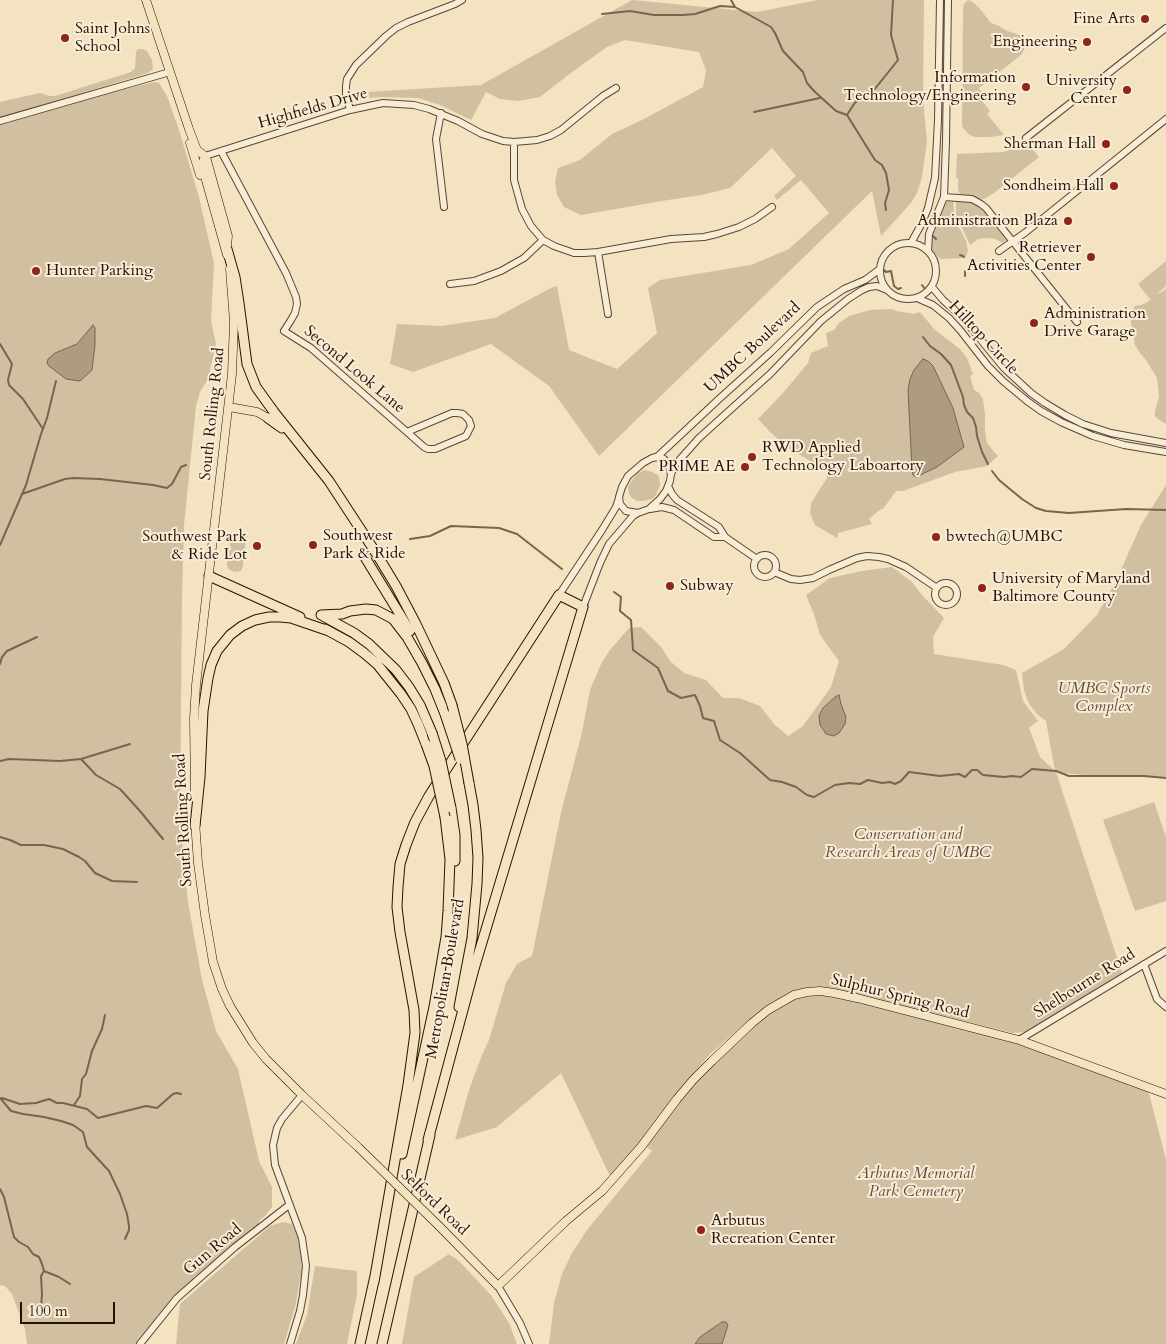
<!DOCTYPE html>
<html>
<head>
<meta charset="utf-8">
<style>
  body { margin:0 }
  #map { position:relative; width:1166px; height:1344px; overflow:hidden; background:#f3e3c1; font-family:Cardo,serif }
  canvas { display:block }
  .scale { position:absolute; left:20px; top:1302px; width:95px; height:22px; box-sizing:border-box; border:2px solid #271204; border-top:0; padding-left:6px; font-size:15px; line-height:18px; white-space:nowrap; color:#271204; -webkit-text-stroke:4px #f7edd7; paint-order:stroke }
</style>
</head>
<body>
<div id="map">
<canvas width="1166" height="1344"></canvas>
<div class="scale">100 m</div>
</div>
<script>
const ctx = document.querySelector('canvas').getContext('2d');
ctx.lineJoin = 'round';
function fill(path, color) {
  ctx.fillStyle = color;
  ctx.fill(path, 'evenodd');
}
function toPath(rows) {
  const path = new Path2D();
  for (const r of rows) {
    if (r.length === 3) {
      path.moveTo(r[0] + r[2], r[1]);
      path.arc(r[0], r[1], r[2], 0, 2 * Math.PI);
      continue;
    }
    path.moveTo(r[0], r[1]);
    for (let i = 2; i < r.length; i += 2) path.lineTo(r[i], r[i + 1]);
  }
  return path;
}
function stroke(path, color, width, dash) {
  ctx.strokeStyle = color;
  ctx.lineWidth = width;
  ctx.lineCap = dash ? 'butt' : 'round';
  ctx.setLineDash(dash || []);
  ctx.stroke(path);
}
function drawText(font, color, halo, rows, align = 'center') {
  ctx.font = font + ' Cardo,serif';
  ctx.lineWidth = 4;
  ctx.setLineDash([]);
  ctx.textBaseline = 'middle';
  ctx.strokeStyle = halo;
  ctx.fillStyle = color;
  for (const [text, x, y, turn = 0] of rows) {
    ctx.save();
    ctx.translate(x, y);
    ctx.rotate((+turn || 0) * Math.PI / 180);
    ctx.textAlign = isNaN(turn) ? turn : align;
    if (halo) ctx.strokeText(text, 0, 0);
    ctx.fillText(text, 0, 0);
    ctx.restore();
  }
}
const green = toPath([
  [632,0,757,12,817,0,924,0,923,99,927,142,922,177,917,193,911,203,881,236,872,191,599,456,549,386,491,344,413,372,390,364,397,324,441,326,495,318,551,288,557,286,569,350,617,369,657,333,648,288,660,280,751,265,789,249,829,213,801,180,777,200,774,196,796,176,772,148,730,188,702,195,668,200,581,215,564,207,557,195,555,181,558,168,580,160,612,134,642,120,703,87,706,70,699,52,625,40,607,47,572,72,540,97,518,101,500,99,486,92,471,120,440,105,418,98,381,97,369,98,368,92,481,85],
  [969,0,974,3,980,9,991,23,999,26,1005,30,1022,36,1025,42,1024,50,1021,55,979,88,982,93,979,97,990,111,987,114,1004,135,990,137,975,137,970,135,963,128,962,125,963,11,964,4,967,1],
  [138,49,143,49,147,51,152,60,153,69,148,73,0,118,0,102,40,93,49,96,55,96,131,72,135,68,136,52],
  [154,82,159,83,167,96,179,130,199,197,214,263,211,321,216,344,208,379,200,392,196,406,184,525,182,597,180,820,188,902,202,980,216,1031,238,1069,259,1161,272,1187,272,1207,266,1215,259,1221,259,1224,232,1245,175,1296,135,1344,27,1344,25,1329,12,1294,5,1286,0,1285,0,124,84,99],
  [1026,141,1039,157,994,193,984,199,980,199,966,197,960,194,958,190,958,178,956,178,957,154,1004,152,1018,146,1019,147],
  [953,201,955,220,966,241,968,251,966,257,964,256,963,258,941,259,938,257,933,251,931,245,931,238,932,235,934,238,935,237,933,233,943,206,947,202],
  [956,201,970,202,980,207,1006,240,1002,243,996,239,986,238,978,239,970,245,956,215],
  [1166,261,1166,286,1156,295,1166,289,1166,424,1158,419,1155,416,1155,411,1159,397,1157,378,1146,360,1140,353,1135,345,1131,322,1132,312,1135,306,1141,305,1146,303,1154,297,1150,299,1138,284],
  [891,309,897,311,914,314,920,312,935,330,960,349,967,358,973,374,970,376,974,390,979,393,983,399,985,415,985,430,987,443,994,452,998,456,987,466,955,472,903,491,896,491,883,509,881,509,869,519,872,524,838,533,838,537,837,538,815,525,810,513,811,503,827,478,826,470,788,448,770,432,758,419,783,393,808,363,811,353,828,346,826,333,834,330,839,323,849,316,870,310],
  [645,470,652,472,659,476,660,485,656,495,652,499,643,501,637,501,632,498,629,494,628,487,633,479,638,473],
  [1166,485,1166,778,1148,777,1101,777,1056,772,1122,973,1037,1026,1024,1032,1013,1033,831,988,812,987,788,993,756,1014,710,1054,675,1095,642,1141,610,1176,561,1073,497,1127,455,1140,469,1090,482,1055,489,1040,506,983,517,964,532,956,561,813,582,732,590,690,601,664,610,650,629,628,641,627,662,648,670,661,684,673,706,680,723,698,739,698,760,706,774,724,788,736,803,726,831,687,839,661,820,635,815,617,806,595,830,578,862,571,892,567,912,582,922,595,944,618,933,637,934,654,1003,665,1016,670,1023,701,1038,721,1029,728,1040,757,1055,771,1046,721,1037,714,1029,704,1024,690,1022,673,1064,649,1097,615,1116,581,1141,525],
  [241,534,244,536,246,539,243,566,241,571,234,572,228,569,227,565,230,542,232,537,236,535],
  [1154,802,1166,837,1166,901,1135,911,1103,820],
  [819,995,834,997,863,1003,1012,1042,1148,1090,1166,1159,1166,1344,549,1344,554,1303,562,1274,572,1253,587,1230,652,1151,646,1146,680,1102,695,1083,715,1063,770,1013,794,999,805,996],
  [283,1222,292,1224,300,1243,302,1270,295,1307,284,1344,176,1344,180,1304,270,1226],
  [449,1254,459,1261,491,1295,509,1323,517,1344,402,1344,414,1277],
  [315,1266,357,1271,357,1295,347,1344,296,1344,307,1315]
]);
const water = toPath([
  [93,325,95,328,95,345,92,370,80,381,66,379,49,366,47,363,48,359,55,353,77,344,93,325],
  [923,359,928,361,933,366,953,408,964,447,937,467,916,477,913,475,912,469,908,390,910,379,914,370,923,359],
  [839,695,841,704,846,717,845,724,839,733,834,736,826,734,820,725,819,716,823,708,835,697,839,695],
  [722,1322,726,1322,728,1325,722,1344,695,1344,700,1337,722,1322]
]);
const stream = toPath([
  [731,0,735,7,771,27,775,33,783,51,803,72,807,83,814,91,836,111,847,115,875,160,882,165,886,173,889,190,885,203,886,210],
  [602,14,630,11,654,15,683,15,695,14,720,6,735,7],
  [754,112,820,98],
  [847,115,854,104,865,93,874,90,898,60,891,35,893,0],
  [932,235,936,239],
  [960,255,963,256,964,257],
  [884,270,886,272,891,271,894,286,898,289,901,288],
  [965,271,965,276],
  [922,285,925,289],
  [923,337,930,346,941,354,951,365,963,397,964,405,967,412,973,418,976,427,977,436,982,452,988,464],
  [0,344,12,364,8,380,9,385,23,399,43,429],
  [992,471,999,480,1022,499,1036,508,1046,511,1069,513,1126,509,1166,510],
  [22,494,65,479,73,478,100,479,153,485,167,488,172,484,181,467,186,465],
  [410,539,430,536,451,526,499,528,517,534,562,569],
  [0,545,26,485,41,434,47,418,56,381],
  [614,592,621,597,620,611,631,620,633,650,658,668,668,691,681,698,695,695,700,706,703,718,714,721,720,740,740,753,770,780,782,782,796,787,807,795,814,797,835,785,849,783,860,784,868,780,882,783,890,782,895,784,901,781,909,772,940,776,959,774,965,777,972,770,977,770,983,775,1004,777,1012,776,1021,777,1032,769,1056,771,1069,776,1144,776,1166,778],
  [0,664,2,657,7,651,37,637],
  [81,759,96,775,120,789,140,811,163,839],
  [0,761,9,759,60,761,81,759,130,744],
  [0,837,10,840,21,845,44,845,63,849,79,857,85,861,95,873,112,881,137,882],
  [0,1098,11,1111,23,1114,44,1117,61,1121,73,1125,83,1132,87,1147,109,1171,120,1194,127,1214,129,1226,129,1230,125,1239],
  [2,1098,20,1104,36,1103,49,1099,57,1103,63,1103,87,1109,98,1118,146,1106,157,1108,173,1094,177,1093,181,1094],
  [74,1105,80,1096,82,1079,86,1074,92,1051,102,1029,105,1015],
  [0,1189,4,1197,14,1237,19,1242,28,1247,33,1254,39,1257,42,1264,44,1271,41,1276,42,1294,41,1308],
  [44,1271,59,1277,70,1284]
]);
const minor = toPath([
  [350,110,346,94,346,86,347,79,356,65,386,36,396,28,408,22,455,4,462,0],
  [441,113,436,139,444,207],
  [0,121,170,72],
  [1026,138,1166,28],
  [514,142,514,180,522,209,531,226,543,240,554,246,574,253,584,253,598,252,671,239,704,237,717,234,739,227,755,219,772,207],
  [221,151,286,273,296,297,297,304,295,313,291,320,284,331,311,348,407,432],
  [205,156,350,110,383,103,414,105,429,109,458,121,482,134,503,141,514,142,537,140,550,136,561,130,603,96,616,88],
  [944,197,972,199,981,204,986,208,1077,322],
  [908,271,28],
  [911,243,922,223,928,208,935,178,938,120,940,0],
  [928,251,929,234,944,197,946,142,948,0],
  [999,251,1026,232,1166,119],
  [598,252,608,314],
  [450,284,474,281,501,271,524,258,543,240],
  [932,287,943,300,962,317,1004,368,1031,393,1045,403,1065,415,1083,424,1111,433,1166,443],
  [917,298,933,305,949,318,960,330,988,366,1003,381,1027,401,1041,411,1061,422,1093,436,1124,445,1166,452],
  [452,413,457,413,463,414,469,420,471,426,466,436,435,449,428,449,424,447,407,432,452,413],
  [660,457,664,459,668,463,671,474,670,481,666,491,660,499,649,509,638,513,626,511,620,504,619,497,622,487,628,476,643,463,652,458,660,457],
  [652,458,658,456,672,443,719,399,771,352,817,307,844,289,865,280,880,269],
  [671,474,675,465,699,438,770,374,821,321,848,299,862,290,869,287,877,286,887,290],
  [668,486,672,494,677,500,719,527,725,537,757,559],
  [650,509,662,507,674,510,714,537,725,537],
  [765,566,11],
  [774,572,791,579,800,580,813,578,829,570,857,558,867,556,879,557,888,559,906,567,937,588],
  [946,594,11],
  [559,595,602,530,616,507,619,498],
  [583,607,600,563,609,544,633,516,638,513],
  [1144,964,1157,999,1166,1007],
  [1019,1040,1166,951],
  [498,1286,520,1323,529,1344],
  [140,1344,177,1298,235,1247,289,1205],
  [290,1344,300,1311,303,1295,306,1266,302,1238,275,1165,273,1145,277,1128,282,1119,302,1095]
]);
const major = toPath([
  [146,0,189,129,197,150,205,156],
  [190,143,200,175],
  [205,156,202,166,227,255],
  [206,157,228,236,227,245],
  [229,407,257,412,268,418],
  [195,797,194,718,196,685,232,374,234,322,230,269],
  [195,821,198,863,205,915,213,962,222,989,230,1006,253,1043,266,1059,302,1095,358,1147],
  [439,1226,498,1286,566,1221,602,1191,641,1147,677,1099,693,1080,712,1061,752,1023,768,1010,794,995,807,992,820,991,834,993,857,998,1019,1040,1166,1094]
]);
const highway = toPath([
  [227,249,235,277,239,303,247,364,256,387,274,412,329,481,376,553,396,586,415,622,444,683,452,705],
  [268,418,282,428],
  [366,559,410,631],
  [209,576,300,617],
  [321,615,342,614,350,611,366,609,376,610,393,619,407,637,422,663,435,689,445,714],
  [323,616,354,633,369,644,396,670,409,687,420,705,432,733],
  [325,629,349,642,364,653,377,664,401,694,411,709,418,724,426,744],
  [451,808,455,835,455,861],
  [195,826,200,777,203,711,208,678,211,665,217,651,230,635,242,626,255,620,269,617,280,617,291,618,329,631],
  [459,1007,472,938,477,884,478,858,476,830,473,805,469,783],
  [402,1154,434,1007,446,937,448,911,450,859,445,817],
  [374,1282,408,1085,415,1033,414,1010,400,932,397,907,398,887,400,864,406,845,415,822,429,796,559,595,583,607,474,969,428,1140],
  [360,1344,375,1276],
  [382,1344,430,1135]
]);
const majorBridge = toPath([
  [358,1147,439,1226]
]);
const highwayBridge = toPath([
  [452,705,462,744,469,783],
  [445,714,460,759],
  [432,733,441,761,451,808],
  [426,744,434,766,445,817]
]);
const markers = [
  [1145,19,5,"#8f2418"],
  [65,38,5,"#8f2418"],
  [1087,42,5,"#8f2418"],
  [1026,87,5,"#8f2418"],
  [1127,90,5,"#8f2418"],
  [1106,144,5,"#8f2418"],
  [1114,186,5,"#8f2418"],
  [1068,221,5,"#8f2418"],
  [1091,257,5,"#8f2418"],
  [36,271,5,"#8f2418"],
  [1034,323,5,"#8f2418"],
  [752,457,5,"#8f2418"],
  [745,467,5,"#8f2418"],
  [936,537,5,"#8f2418"],
  [313,545,5,"#8f2418"],
  [257,546,5,"#8f2418"],
  [670,586,5,"#8f2418"],
  [982,588,5,"#8f2418"],
  [701,1230,5,"#8f2418"]
];
const poiNames = [
  ["Fine Arts",1135,19],
  ["Saint Johns",75,29,"left"],
  ["School",75,47,"left"],
  ["Engineering",1077,42],
  ["Information",1016,78],
  ["Technology/Engineering",1016,96],
  ["University",1117,81],
  ["Center",1117,99],
  ["Sherman Hall",1096,144],
  ["Sondheim Hall",1104,186],
  ["Administration Plaza",1058,221],
  ["Retriever",1081,248],
  ["Activities Center",1081,266],
  ["Hunter Parking",46,271,"left"],
  ["Administration",1044,314,"left"],
  ["Drive Garage",1044,332,"left"],
  ["RWD Applied",762,448,"left"],
  ["Technology Laboartory",762,466,"left"],
  ["PRIME AE",735,467],
  ["Southwest",323,536,"left"],
  ["Park & Ride",323,554,"left"],
  ["Southwest Park",247,537],
  ["& Ride Lot",247,555],
  ["bwtech@UMBC",946,537,"left"],
  ["University of Maryland",992,579,"left"],
  ["Baltimore County",992,597,"left"],
  ["Subway",680,586,"left"],
  ["Arbutus",711,1221,"left"],
  ["Recreation Center",711,1239,"left"]
];
const streetNames = [
  ["Highfields Drive",313,109,-16],
  ["Hilltop Circle",983,338,47],
  ["UMBC Boulevard",753,348,-43],
  ["Second Look Lane",354,370,40],
  ["South Rolling Road",213,414,-84],
  ["South Rolling Road",184,820,-93],
  ["Metropolitan Boulevard",446,979,-80],
  ["Shelbourne Road",1085,984,-32],
  ["Sulphur Spring Road",900,997,14],
  ["Selford Road",434,1203,44],
  ["Gun Road",213,1250,-40]
];
const parkNames = [
  ["UMBC Sports",1104,689],
  ["Complex",1104,707],
  ["Conservation and",908,835],
  ["Research Areas of UMBC",908,853],
  ["Arbutus Memorial",916,1174],
  ["Park Cemetery",916,1192]
];
fill(green, '#d0bfa1');
fill(water, '#ae9c81');
stroke(water, '#78654f', 1);
stroke(stream, '#78654f', 2);
stroke(minor, '#5a4633', 8);
stroke(major, '#271204', 9);
stroke(highway, '#271204', 11);
stroke(minor, '#f7edd7', 6);
stroke(major, '#f3e3c1', 8);
stroke(highway, '#f3e3c1', 9);
stroke(majorBridge, '#271204', 9, []);
stroke(highwayBridge, '#271204', 11, []);
stroke(majorBridge, '#f3e3c1', 8);
stroke(highwayBridge, '#f3e3c1', 9);
for (const [x, y, r, color] of markers) {
  const dot = new Path2D();
  dot.arc(x, y, r, 0, 2 * Math.PI);
  ctx.fillStyle = color;
  ctx.fill(dot);
  stroke(dot, '#f7edd7', 2);
}
drawText('16px', '#271204', '#f7edd7', poiNames, 'right');
drawText('16px', '#271204', '#f7edd7', streetNames);
drawText('italic 16px', '#624f3b', '#f7edd7', parkNames);
</script>
</body>
</html>
